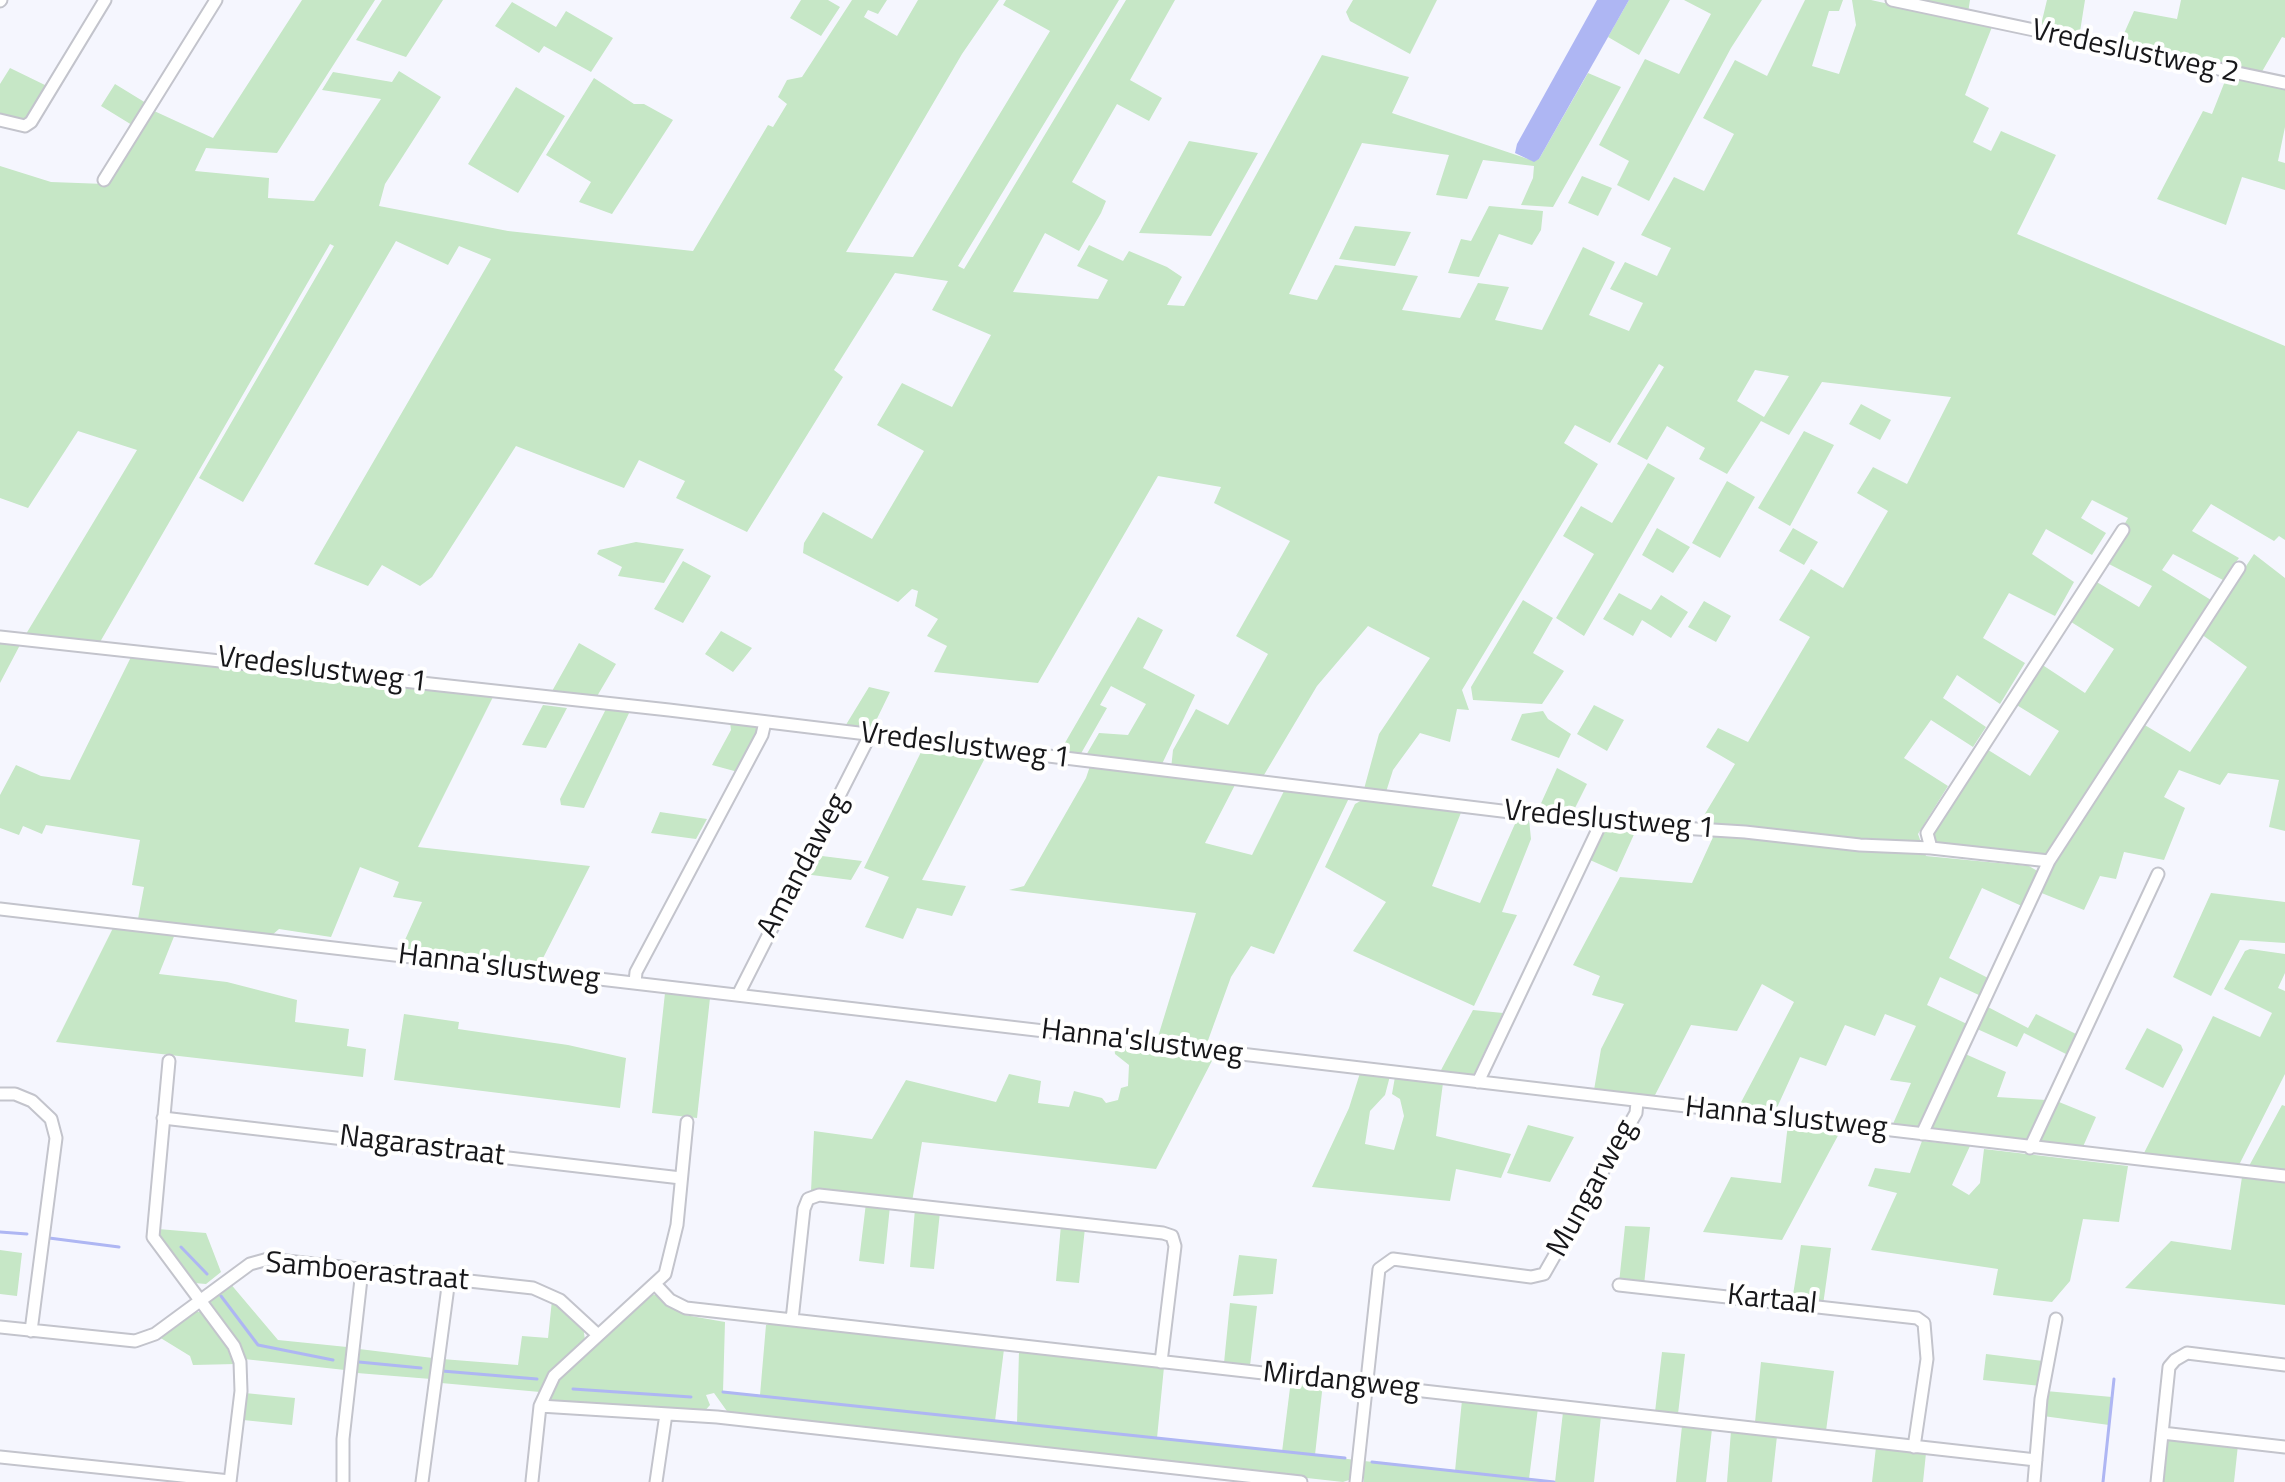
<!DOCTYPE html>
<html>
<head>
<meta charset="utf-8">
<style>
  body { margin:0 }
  canvas { display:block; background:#f5f6fe }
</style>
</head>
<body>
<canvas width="2285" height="1482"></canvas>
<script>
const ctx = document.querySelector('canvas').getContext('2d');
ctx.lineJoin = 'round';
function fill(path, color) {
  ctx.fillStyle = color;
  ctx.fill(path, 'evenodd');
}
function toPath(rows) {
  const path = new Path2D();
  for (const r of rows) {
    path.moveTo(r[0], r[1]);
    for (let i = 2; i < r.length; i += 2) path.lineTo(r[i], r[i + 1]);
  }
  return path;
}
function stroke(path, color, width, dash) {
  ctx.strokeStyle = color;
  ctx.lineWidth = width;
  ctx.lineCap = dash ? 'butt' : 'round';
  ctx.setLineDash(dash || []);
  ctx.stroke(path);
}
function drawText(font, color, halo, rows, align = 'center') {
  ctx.font = font + ' "Titillium Web",sans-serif';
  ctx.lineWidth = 8;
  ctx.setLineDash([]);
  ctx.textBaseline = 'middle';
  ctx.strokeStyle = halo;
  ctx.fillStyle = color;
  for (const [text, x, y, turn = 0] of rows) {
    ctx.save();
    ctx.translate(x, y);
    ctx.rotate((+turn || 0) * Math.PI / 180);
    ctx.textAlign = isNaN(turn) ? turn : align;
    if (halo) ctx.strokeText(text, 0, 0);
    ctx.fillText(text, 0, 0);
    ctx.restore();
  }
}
const green = toPath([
  [302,0,375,0,277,153,206,148,195,171,269,178,268,198,314,201,381,99,322,90,333,72,392,82,399,71,441,97,385,184,379,206,508,231,693,251,768,125,773,127,787,104,778,97,787,80,802,77,852,0,887,0,878,14,868,10,864,17,897,36,918,0,999,0,962,54,846,252,913,257,1050,31,1003,5,1006,0,1119,0,958,266,964,269,1126,0,1175,0,1130,80,1162,98,1149,121,1117,104,1072,182,1106,201,1101,213,1079,251,1045,233,1013,292,1098,299,1108,280,1077,266,1089,245,1123,261,1129,251,1167,267,1182,277,1167,305,1184,306,1322,55,1409,77,1392,113,1534,161,1539,159,1588,73,1621,87,1553,207,1521,205,1533,178,1534,166,1483,160,1467,199,1436,195,1449,155,1362,143,1289,294,1317,300,1335,265,1418,276,1402,310,1460,318,1478,283,1509,287,1495,320,1542,330,1583,247,1615,262,1589,315,1629,331,1643,303,1610,289,1625,262,1657,276,1671,248,1641,235,1674,177,1704,191,1734,134,1703,118,1735,60,1767,76,1805,0,1843,0,1839,11,1829,11,1812,66,1839,74,1856,25,1852,0,1871,0,1992,27,1965,95,1989,108,1973,142,1991,151,2001,131,2056,155,2017,234,2285,346,2285,540,2279,536,2274,541,2211,504,2192,531,2239,558,2223,580,2173,554,2162,570,2211,600,2047,856,1937,843,1932,834,1985,748,2030,776,2059,731,2015,704,2041,664,2085,693,2114,649,2068,620,2095,581,2139,607,2152,586,2103,561,2128,518,2092,500,2081,518,2106,533,2092,555,2046,529,2032,554,2074,582,2055,616,2009,593,1983,638,2025,663,2000,704,1957,675,1943,698,1986,727,1973,747,1931,720,1904,758,1948,786,1918,834,1926,856,2029,866,2039,872,2024,907,1982,888,1949,958,1990,979,1981,996,1940,977,1927,1005,1967,1024,1917,1128,1892,1126,1911,1083,1890,1080,1916,1026,1885,1014,1875,1036,1845,1025,1826,1066,1800,1057,1775,1112,1738,1108,1794,1002,1762,984,1737,1031,1691,1025,1654,1097,1594,1090,1601,1049,1624,1004,1592,995,1600,976,1573,965,1620,877,1692,883,1714,835,1694,832,1735,764,1706,747,1718,728,1748,742,1810,637,1779,620,1811,569,1843,588,1888,511,1857,493,1873,467,1907,484,1951,397,1822,382,1789,435,1761,421,1727,474,1699,459,1705,448,1667,426,1647,460,1617,444,1664,367,1659,364,1610,443,1575,425,1564,443,1598,464,1462,690,1469,710,1457,709,1450,742,1420,733,1393,770,1386,792,1364,789,1379,734,1430,658,1368,626,1317,686,1261,780,1171,769,1173,750,1196,709,1228,725,1268,654,1236,636,1290,541,1214,503,1221,487,1158,476,1038,683,934,672,947,646,927,636,938,619,915,606,918,591,912,589,898,602,803,553,804,543,823,512,872,539,924,451,877,425,902,383,952,407,991,335,932,310,948,281,895,273,834,370,843,377,747,532,676,498,685,481,639,460,624,488,516,446,432,577,420,586,382,565,368,586,314,564,491,259,459,246,448,265,396,241,243,502,199,478,334,246,330,244,100,642,26,634,137,450,78,431,28,508,0,498,0,166,51,182,105,184,152,110,213,138],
  [1755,370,1789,376,1764,417,1737,401],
  [382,0,443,0,406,57,356,40],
  [801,0,828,0,840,7,821,36,790,18],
  [1353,0,1437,0,1410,54,1350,21,1346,12],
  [1629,0,1670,0,1639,55,1608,37],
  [1684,0,1762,0,1731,48,1649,201,1617,185,1629,161,1599,145,1645,59,1679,74,1711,14],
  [1909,0,1970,0,1968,13],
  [2047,0,2085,0,2079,38,2040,29],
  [2181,0,2285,0,2285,38,2282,37,2260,75,2118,47,2134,11,2177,19],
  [512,2,556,27,566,11,613,38,591,72,544,46,539,53,495,26],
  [10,68,47,86,23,123,0,118,0,84],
  [2227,76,2285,88,2285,127,2278,161,2285,163,2285,190,2242,177,2226,225,2157,199,2203,111,2212,114],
  [594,78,634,104,644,104,673,120,612,214,579,202,591,182,546,155],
  [115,84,146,103,132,125,101,106],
  [516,87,565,116,518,193,468,164],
  [1189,141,1258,153,1211,236,1139,233],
  [1582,176,1612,188,1598,216,1568,203],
  [1489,206,1543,211,1541,230,1532,245,1499,234,1479,277,1448,273,1461,239,1471,241],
  [1355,226,1411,232,1395,266,1339,259],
  [1861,404,1891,420,1880,440,1849,424],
  [1804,431,1834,445,1790,526,1758,508],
  [1648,463,1675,478,1584,636,1556,618,1594,554,1563,536,1581,506,1612,523],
  [1727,481,1755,497,1720,558,1692,543],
  [1657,528,1690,547,1673,573,1642,555],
  [1793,528,1818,542,1804,565,1779,551],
  [636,542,684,549,664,583,618,576,622,567,597,554,599,550],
  [2254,554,2285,578,2285,831,2269,827,2279,780,2228,773,2220,785,2179,770,2164,797,2185,808,2164,860,2124,852,2116,879,2100,876,2084,910,2039,892,2059,854,2143,724,2190,752,2247,667,2201,634],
  [683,561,711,576,683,623,654,609],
  [1619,593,1651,610,1661,595,1688,612,1671,638,1642,620,1633,636,1603,619],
  [1523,600,1553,618,1533,653,1564,671,1542,704,1473,700,1471,687],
  [1704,601,1731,616,1716,642,1688,627],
  [1138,617,1163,630,1143,668,1195,695,1162,764,1157,767,1085,757,1099,733,1128,735,1146,704,1111,686,1100,705,1107,708,1079,757,1055,754,1062,748],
  [721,631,752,648,733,672,705,654],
  [0,643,20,645,0,683],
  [579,643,616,664,596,698,551,693],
  [132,655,494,695,418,847,590,866,539,966,400,951,422,902,393,897,399,882,360,867,331,937,279,929,271,936,138,919,144,887,132,885,140,840,46,825,42,834,23,826,19,835,0,828,0,795,16,765,41,776,70,780],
  [869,687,890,692,871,731,844,728],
  [543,705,567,708,546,748,522,745],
  [1594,705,1624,720,1607,751,1577,734],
  [606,709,630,711,584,808,561,805,560,799],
  [1543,711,1548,719,1571,734,1559,758,1511,740,1522,714],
  [730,722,758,726,759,729,738,772,712,765,731,730],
  [923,748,986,756,922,880,966,886,952,916,917,908,903,939,865,927,889,877,864,868],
  [1090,766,1236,783,1205,843,1252,855,1285,789,1349,798,1274,954,1251,946,1231,977,1206,1046,1157,1040,1196,913,1009,890,1024,886,1086,778],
  [1557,768,1587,784,1572,814,1538,810],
  [1364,799,1462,810,1432,886,1480,903,1518,817,1529,819,1531,839,1502,912,1517,915,1474,1006,1353,951,1386,902,1325,867,1355,804],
  [660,812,707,819,696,839,651,833],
  [1607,827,1636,830,1617,872,1590,860],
  [814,855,862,861,851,880,804,874],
  [2211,893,2285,902,2285,943,2240,940,2211,996,2173,977],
  [113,928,175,934,159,974,227,982,297,1000,295,1022,349,1029,347,1046,366,1049,363,1077,56,1042],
  [2250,949,2285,954,2285,973,2278,988,2285,991,2285,1074,2239,1165,2143,1155,2213,1016,2260,1037,2272,1013,2224,989,2245,951],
  [665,993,710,998,697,1118,652,1113],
  [1986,1006,2028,1028,2036,1014,2078,1035,2068,1055,2024,1033,2017,1047,1975,1028],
  [1473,1010,1503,1013,1473,1076,1440,1072],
  [404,1014,459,1022,458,1029,568,1045,626,1058,620,1108,394,1080],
  [2147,1028,2181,1045,2183,1050,2163,1088,2125,1069],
  [1114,1044,1215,1055,1156,1169,922,1142,912,1202,811,1191,814,1131,872,1139,906,1080,996,1102,1009,1074,1041,1081,1038,1103,1069,1107,1074,1091,1102,1098,1106,1103,1118,1100,1121,1088,1128,1086,1129,1065,1115,1054],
  [1963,1053,2006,1072,1997,1097,2046,1100,2028,1140,1927,1130],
  [1360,1073,1390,1076,1385,1095,1370,1111,1365,1144,1394,1150,1404,1116,1400,1099,1392,1094,1395,1077,1443,1083,1436,1136,1511,1154,1501,1178,1456,1169,1450,1201,1312,1187,1349,1108],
  [2054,1100,2096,1117,2082,1149,2036,1141],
  [2282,1105,2285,1106,2285,1170,2249,1166],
  [1788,1124,1841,1130,1782,1240,1703,1232,1731,1177,1781,1183],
  [1528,1125,1574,1137,1550,1182,1507,1173],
  [1922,1141,1970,1146,1952,1185,1969,1195,1980,1183,1984,1149,2128,1166,2119,1222,2083,1219,2070,1281,2052,1302,1993,1295,1998,1269,1871,1250,1897,1193,1868,1186,1875,1168,1910,1173],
  [2242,1177,2285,1182,2285,1305,2125,1288,2171,1241,2231,1250],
  [866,1203,890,1206,884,1264,859,1261],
  [915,1209,940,1212,934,1269,910,1267],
  [1061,1225,1085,1228,1079,1283,1056,1281],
  [1625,1226,1650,1227,1644,1285,1619,1283],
  [158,1229,206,1233,221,1272,206,1284,194,1283,161,1240],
  [1801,1245,1831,1248,1823,1305,1792,1301],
  [0,1250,22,1253,17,1296,0,1294],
  [1239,1255,1277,1259,1273,1294,1233,1296],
  [229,1282,278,1340,347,1347,345,1370,244,1359,242,1348,209,1300],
  [652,1295,659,1295,685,1315,725,1322,723,1392,760,1395,766,1325,778,1322,1004,1349,995,1421,1017,1423,1019,1351,1164,1367,1157,1438,1282,1452,1291,1380,1323,1383,1315,1455,1356,1460,1352,1479,1343,1482,729,1414,714,1393,706,1395,710,1405,703,1413,547,1402,559,1377],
  [552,1300,583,1326,585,1340,540,1392,441,1383,442,1359,518,1365,522,1336,548,1338],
  [1230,1303,1257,1306,1250,1366,1224,1363],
  [191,1312,202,1312,224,1339,236,1364,193,1365,190,1356,159,1337],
  [359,1349,433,1358,431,1379,357,1373],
  [1662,1352,1685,1354,1678,1414,1655,1412],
  [1986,1354,2043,1361,2041,1386,1983,1380],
  [1761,1362,1834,1371,1826,1431,1755,1422],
  [2046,1391,2112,1397,2109,1425,2043,1416],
  [245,1393,295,1398,292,1425,243,1420],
  [1462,1400,1538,1408,1529,1479,1554,1482,1364,1482,1364,1461,1455,1471],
  [1563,1412,1601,1416,1594,1482,1555,1482],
  [1682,1426,1712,1429,1706,1482,1676,1482],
  [1731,1431,1777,1436,1772,1482,1727,1482],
  [2172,1439,2238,1445,2234,1482,2163,1482,2168,1442],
  [1876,1447,1926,1453,1923,1482,1872,1482]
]);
const water = toPath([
  [1597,0,1629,0,1539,159,1534,162,1515,153,1517,144]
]);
const stream = toPath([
  [0,1232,27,1234],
  [49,1238,119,1247],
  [181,1247,207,1274],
  [221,1296,258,1345,333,1360],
  [359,1362,421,1368],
  [442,1371,537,1379],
  [573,1389,691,1397],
  [723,1392,1345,1458],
  [1372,1462,1554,1482],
  [2103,1482,2114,1379]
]);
const minor = toPath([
  [1892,0,2285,83],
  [0,1,1,0],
  [0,120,25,126,31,122,105,0],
  [104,180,216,0],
  [0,637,669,710,1601,823,1745,832,1860,845,1931,848],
  [2049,861,1931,848,1927,833,2123,530],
  [0,909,2285,1176],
  [635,983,636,972,762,735,765,722],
  [738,995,869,737],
  [169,1061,153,1237,234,1346,240,1362,241,1391,230,1482],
  [1478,1082,1601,823],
  [0,1094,15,1094,32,1101,51,1119,56,1138,31,1331],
  [163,1118,681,1178],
  [1922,1134,2049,861,2239,568],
  [2030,1148,2158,874],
  [655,1284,670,1300,686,1308,2036,1460],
  [1619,1285,1917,1318,1924,1323,1927,1359,1914,1447],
  [792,1320,804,1209,808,1199,819,1195,1163,1233,1172,1236,1175,1246,1161,1362],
  [0,1327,135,1341,155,1334,250,1264,268,1259,533,1288,560,1300,598,1335],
  [540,1406,717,1417,1301,1482],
  [2162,1433,2285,1447],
  [0,1457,230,1481],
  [532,1481,540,1406,554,1376,665,1274,677,1225,687,1122],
  [343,1482,343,1439,362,1270],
  [422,1482,449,1279],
  [656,1482,666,1414],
  [1356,1482,1379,1269,1393,1259,1531,1277,1544,1274,1636,1113,1637,1102],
  [2034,1482,2041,1399,2056,1319],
  [2157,1482,2169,1367,2175,1360,2187,1353,2285,1365]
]);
const streetNames = [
  ["Vredeslustweg 2",2135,53,12],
  ["Vredeslustweg 1",322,671,7],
  ["Vredeslustweg 1",965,747,7],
  ["Vredeslustweg 1",1609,821,5],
  ["Amandaweg",804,866,-62],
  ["Hanna'slustweg",499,968,7],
  ["Hanna'slustweg",1142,1043,7],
  ["Hanna'slustweg",1786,1119,6],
  ["Nagarastraat",422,1147,7],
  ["Mungarweg",1593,1189,-61],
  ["Samboerastraat",367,1273,5],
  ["Kartaal",1772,1301,6],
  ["Mirdangweg",1341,1382,6]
];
fill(green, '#c6e7c6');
fill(water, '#aeb6f3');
stroke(stream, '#aeb6f3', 3);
stroke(minor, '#c3c4cc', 15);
stroke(minor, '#fff', 11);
drawText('30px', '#17171a', '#fff', streetNames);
</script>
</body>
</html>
